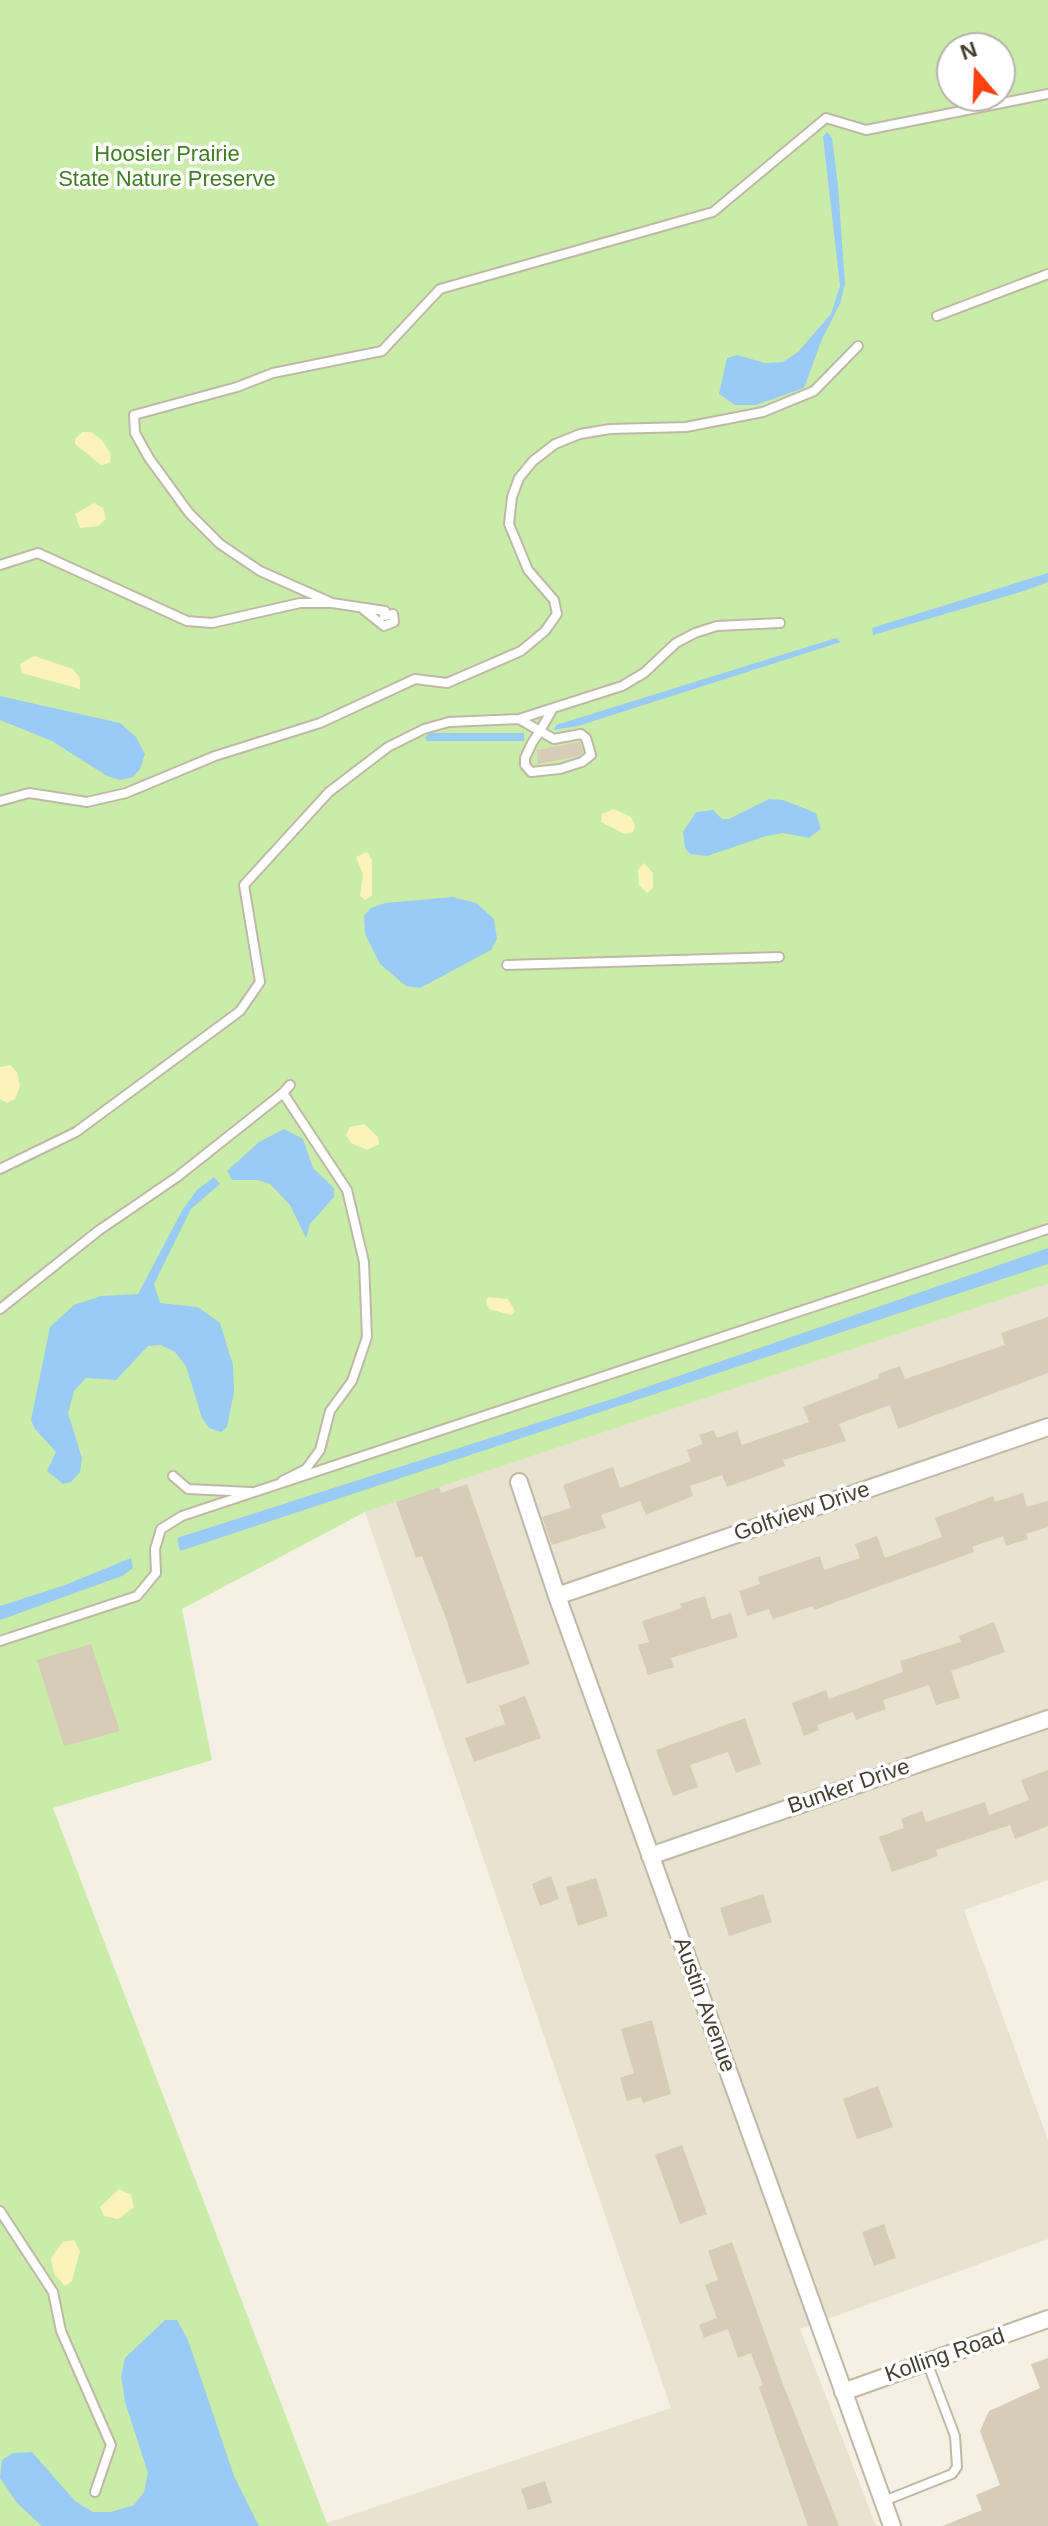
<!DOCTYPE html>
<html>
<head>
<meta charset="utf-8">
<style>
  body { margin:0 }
  #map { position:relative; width:1048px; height:2526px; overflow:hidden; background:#f4f0e4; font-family:Arial,sans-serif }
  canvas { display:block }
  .north { position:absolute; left:936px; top:32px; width:80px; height:80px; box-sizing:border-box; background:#fff; border:2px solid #b5b3ad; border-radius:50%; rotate:341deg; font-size:22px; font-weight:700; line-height:32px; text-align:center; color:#464033 }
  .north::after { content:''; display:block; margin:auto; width:28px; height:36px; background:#ff4110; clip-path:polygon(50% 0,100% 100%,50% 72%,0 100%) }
</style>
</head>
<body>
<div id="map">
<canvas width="1048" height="2526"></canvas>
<div class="north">N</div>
</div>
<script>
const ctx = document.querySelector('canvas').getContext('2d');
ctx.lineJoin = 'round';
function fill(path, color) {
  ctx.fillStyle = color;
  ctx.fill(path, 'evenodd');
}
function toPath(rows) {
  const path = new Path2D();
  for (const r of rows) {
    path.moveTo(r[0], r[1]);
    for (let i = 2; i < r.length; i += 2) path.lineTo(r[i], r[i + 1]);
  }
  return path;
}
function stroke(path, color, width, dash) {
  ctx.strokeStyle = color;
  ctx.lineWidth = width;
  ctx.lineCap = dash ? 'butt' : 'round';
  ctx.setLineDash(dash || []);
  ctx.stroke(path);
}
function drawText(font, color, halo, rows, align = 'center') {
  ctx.font = font + ' Arial,sans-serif';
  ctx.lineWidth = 7;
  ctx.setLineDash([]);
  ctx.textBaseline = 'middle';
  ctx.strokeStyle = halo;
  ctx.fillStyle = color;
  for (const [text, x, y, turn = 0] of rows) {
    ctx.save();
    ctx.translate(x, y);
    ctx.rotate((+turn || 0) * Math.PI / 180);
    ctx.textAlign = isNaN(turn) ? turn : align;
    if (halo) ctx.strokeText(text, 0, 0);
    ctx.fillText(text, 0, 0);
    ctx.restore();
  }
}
const residential = toPath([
  [1048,1284,1048,1880,964,1910,1048,2140,1048,2239,800,2329,876,2526,328,2526,327,2523,671,2408,365,1512]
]);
const green = toPath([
  [0,0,1048,0,1048,1284,365,1512,182,1609,212,1760,53,1808,328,2526,0,2526],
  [952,48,1000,48,1000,96,952,96]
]);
const sand = toPath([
  [82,432,91,432,101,439,111,454,110,463,101,465,75,444,75,439],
  [94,503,103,508,106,519,98,526,80,528,75,514],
  [34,656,73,669,80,678,80,689,22,673,20,664],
  [614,809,631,817,635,826,633,832,625,834,601,822,602,814],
  [367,852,372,860,372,895,365,900,360,896,363,874,356,857],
  [644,863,653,873,653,888,647,893,639,885,638,870],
  [10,1065,17,1072,20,1086,15,1099,7,1103,0,1099,0,1067],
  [364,1124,378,1137,379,1144,367,1150,351,1143,346,1135,350,1127],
  [488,1297,508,1299,515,1311,511,1315,489,1309,486,1302],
  [119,2189,131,2195,134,2207,118,2219,104,2216,100,2207],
  [74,2240,80,2251,72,2281,65,2286,54,2274,51,2258,63,2242]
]);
const water = toPath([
  [827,132,832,138,838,185,845,284,840,304,822,339,804,388,756,405,735,405,719,394,727,358,737,355,765,363,783,362,798,352,831,314,840,286,823,137],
  [1048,573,1048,582,1024,591,873,635,872,628],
  [836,638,841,642,578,726,554,730,556,725],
  [0,696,120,723,136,737,145,754,140,769,133,777,120,780,107,776,52,741,0,720],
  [430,733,524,733,524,741,427,741,425,737],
  [769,799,783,800,816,813,821,829,809,838,783,833,766,836,707,856,690,854,685,848,683,832,696,812,713,810,722,819,729,819],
  [453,897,476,903,494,919,497,939,491,950,420,988,406,986,380,964,365,934,364,916,371,908,385,903],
  [284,1129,303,1139,313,1168,334,1188,334,1197,310,1224,306,1238,290,1205,270,1184,258,1180,232,1180,227,1171,259,1142],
  [214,1177,220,1184,191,1209,154,1284,160,1303,198,1307,220,1323,233,1365,234,1392,227,1427,221,1432,209,1428,202,1418,186,1366,175,1352,161,1345,148,1346,116,1380,86,1378,74,1391,68,1413,82,1458,80,1472,71,1482,63,1484,47,1471,56,1452,35,1429,31,1420,50,1327,74,1305,101,1296,138,1294,183,1209,197,1190],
  [1048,1248,1048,1264,180,1551,177,1538,615,1398],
  [131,1558,133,1568,122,1576,0,1620,0,1606,65,1585],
  [165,2320,177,2320,188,2340,234,2476,259,2526,42,2526,17,2503,0,2478,2,2460,13,2453,32,2452,75,2501,93,2512,111,2512,134,2505,144,2492,148,2473,125,2402,121,2376,125,2358]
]);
const building = toPath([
  [580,742,583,752,579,756,538,764,537,750],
  [1048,1317,1048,1373,898,1429,890,1405,839,1424,846,1441,783,1460,785,1466,727,1487,722,1475,690,1486,693,1496,646,1515,640,1501,601,1515,606,1528,552,1545,542,1517,571,1508,563,1485,613,1467,620,1488,691,1461,687,1450,703,1444,699,1435,714,1430,717,1438,737,1431,742,1445,809,1422,803,1407,879,1378,878,1374,900,1366,905,1379,1005,1345,1001,1333],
  [467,1484,530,1664,467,1684,447,1621,422,1556,416,1558,396,1502,439,1487,441,1493],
  [1023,1493,1027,1507,1048,1501,1048,1527,1026,1534,1028,1539,1006,1546,1003,1536,972,1547,974,1552,814,1610,813,1606,773,1619,769,1609,747,1616,739,1591,760,1584,758,1577,820,1556,824,1570,860,1558,855,1544,877,1536,885,1558,942,1537,935,1518,993,1496,995,1502],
  [705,1596,712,1619,731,1613,738,1637,671,1658,674,1667,648,1675,638,1645,649,1642,642,1621,682,1608,680,1604],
  [994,1622,1005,1652,951,1671,960,1698,936,1705,929,1685,883,1700,886,1709,856,1720,853,1712,817,1725,819,1730,804,1736,792,1703,826,1690,829,1699,903,1672,900,1661,961,1642,959,1636],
  [91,1644,120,1731,64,1746,37,1660],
  [525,1696,541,1738,474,1762,465,1738,505,1724,499,1706],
  [745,1718,761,1764,736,1773,728,1752,690,1765,698,1787,673,1796,656,1750],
  [1048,1770,1048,1826,1015,1839,1010,1825,936,1850,938,1856,892,1872,879,1837,904,1828,901,1819,922,1811,926,1822,985,1802,989,1815,1029,1800,1021,1780],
  [551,1876,559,1899,540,1906,532,1884],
  [596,1878,608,1916,578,1926,566,1887],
  [763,1894,772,1922,729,1936,720,1908],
  [652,2020,671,2094,643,2103,641,2097,627,2101,620,2078,634,2073,621,2029],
  [878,2086,893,2127,857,2139,843,2099],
  [682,2145,707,2214,680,2224,655,2155],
  [884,2224,896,2258,874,2266,862,2232],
  [732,2242,781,2379,839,2526,808,2526,759,2387,763,2385,751,2353,738,2358,728,2329,704,2338,699,2325,717,2318,705,2285,718,2280,708,2251],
  [1048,2358,1048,2526,943,2526,982,2510,976,2495,1000,2485,980,2431,989,2411,1040,2388,1031,2364],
  [545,2481,552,2503,528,2510,521,2489]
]);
const lane = toPath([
  [937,316,1048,274],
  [0,565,38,553,187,621,212,623,300,603,332,603,385,611,384,616,393,614,394,622,384,626,364,610],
  [332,603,260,571,220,544,189,513,149,458,135,433,134,415,237,387,273,373,382,351,440,289,713,212,826,118,866,130,1048,94],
  [553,708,519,719,554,739,581,734,586,738,591,755,582,762,560,769,531,772,525,765,525,758,532,743,540,731,553,708,622,686,644,673,676,643,695,633,717,626,780,623],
  [0,801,29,793,87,802,126,793,215,756,320,723,415,679,447,683,521,651,545,631,557,614,554,600,528,570,509,524,512,497,519,478,533,461,555,444,580,434,610,429,686,427,763,412,814,391,858,346],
  [507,965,779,957],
  [0,1169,76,1132,240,1011,260,982,244,885,329,792,388,747,424,729,449,722,519,719],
  [0,1309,98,1231,177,1177,283,1093],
  [173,1476,188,1489,251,1492],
  [282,1481,306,1469,320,1450,330,1411,352,1381,367,1337,364,1262,347,1190,283,1093,290,1085],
  [0,1641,137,1596,156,1573,155,1549,161,1529,182,1516,1048,1229],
  [0,2211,53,2292,61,2331,111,2445,95,2492],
  [884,2501,952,2474,957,2467,955,2436,927,2362]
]);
const street = toPath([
  [519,1482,557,1596,892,2526],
  [557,1596,1048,1427],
  [650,1856,1048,1719],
  [843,2392,1048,2319]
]);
const parkNames = [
  ["Hoosier Prairie",167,155],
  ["State Nature Preserve",167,180]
];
const streetNames = [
  ["Golfview Drive",802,1512,-19],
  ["Bunker Drive",849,1787,-19],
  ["Austin Avenue",704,2005,70],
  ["Kolling Road",945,2356,-19]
];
fill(residential, '#e8e2d1');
fill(green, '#caeca9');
fill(sand, '#fcf2bc');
fill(water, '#9acbf6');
fill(building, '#d6ccb8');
stroke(lane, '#c0b8a6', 12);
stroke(street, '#c0b8a6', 20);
stroke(lane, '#fff', 8);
stroke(street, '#fff', 16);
drawText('22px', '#3f7d22', '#fff', parkNames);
drawText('22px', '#464033', '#fff', streetNames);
</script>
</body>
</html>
